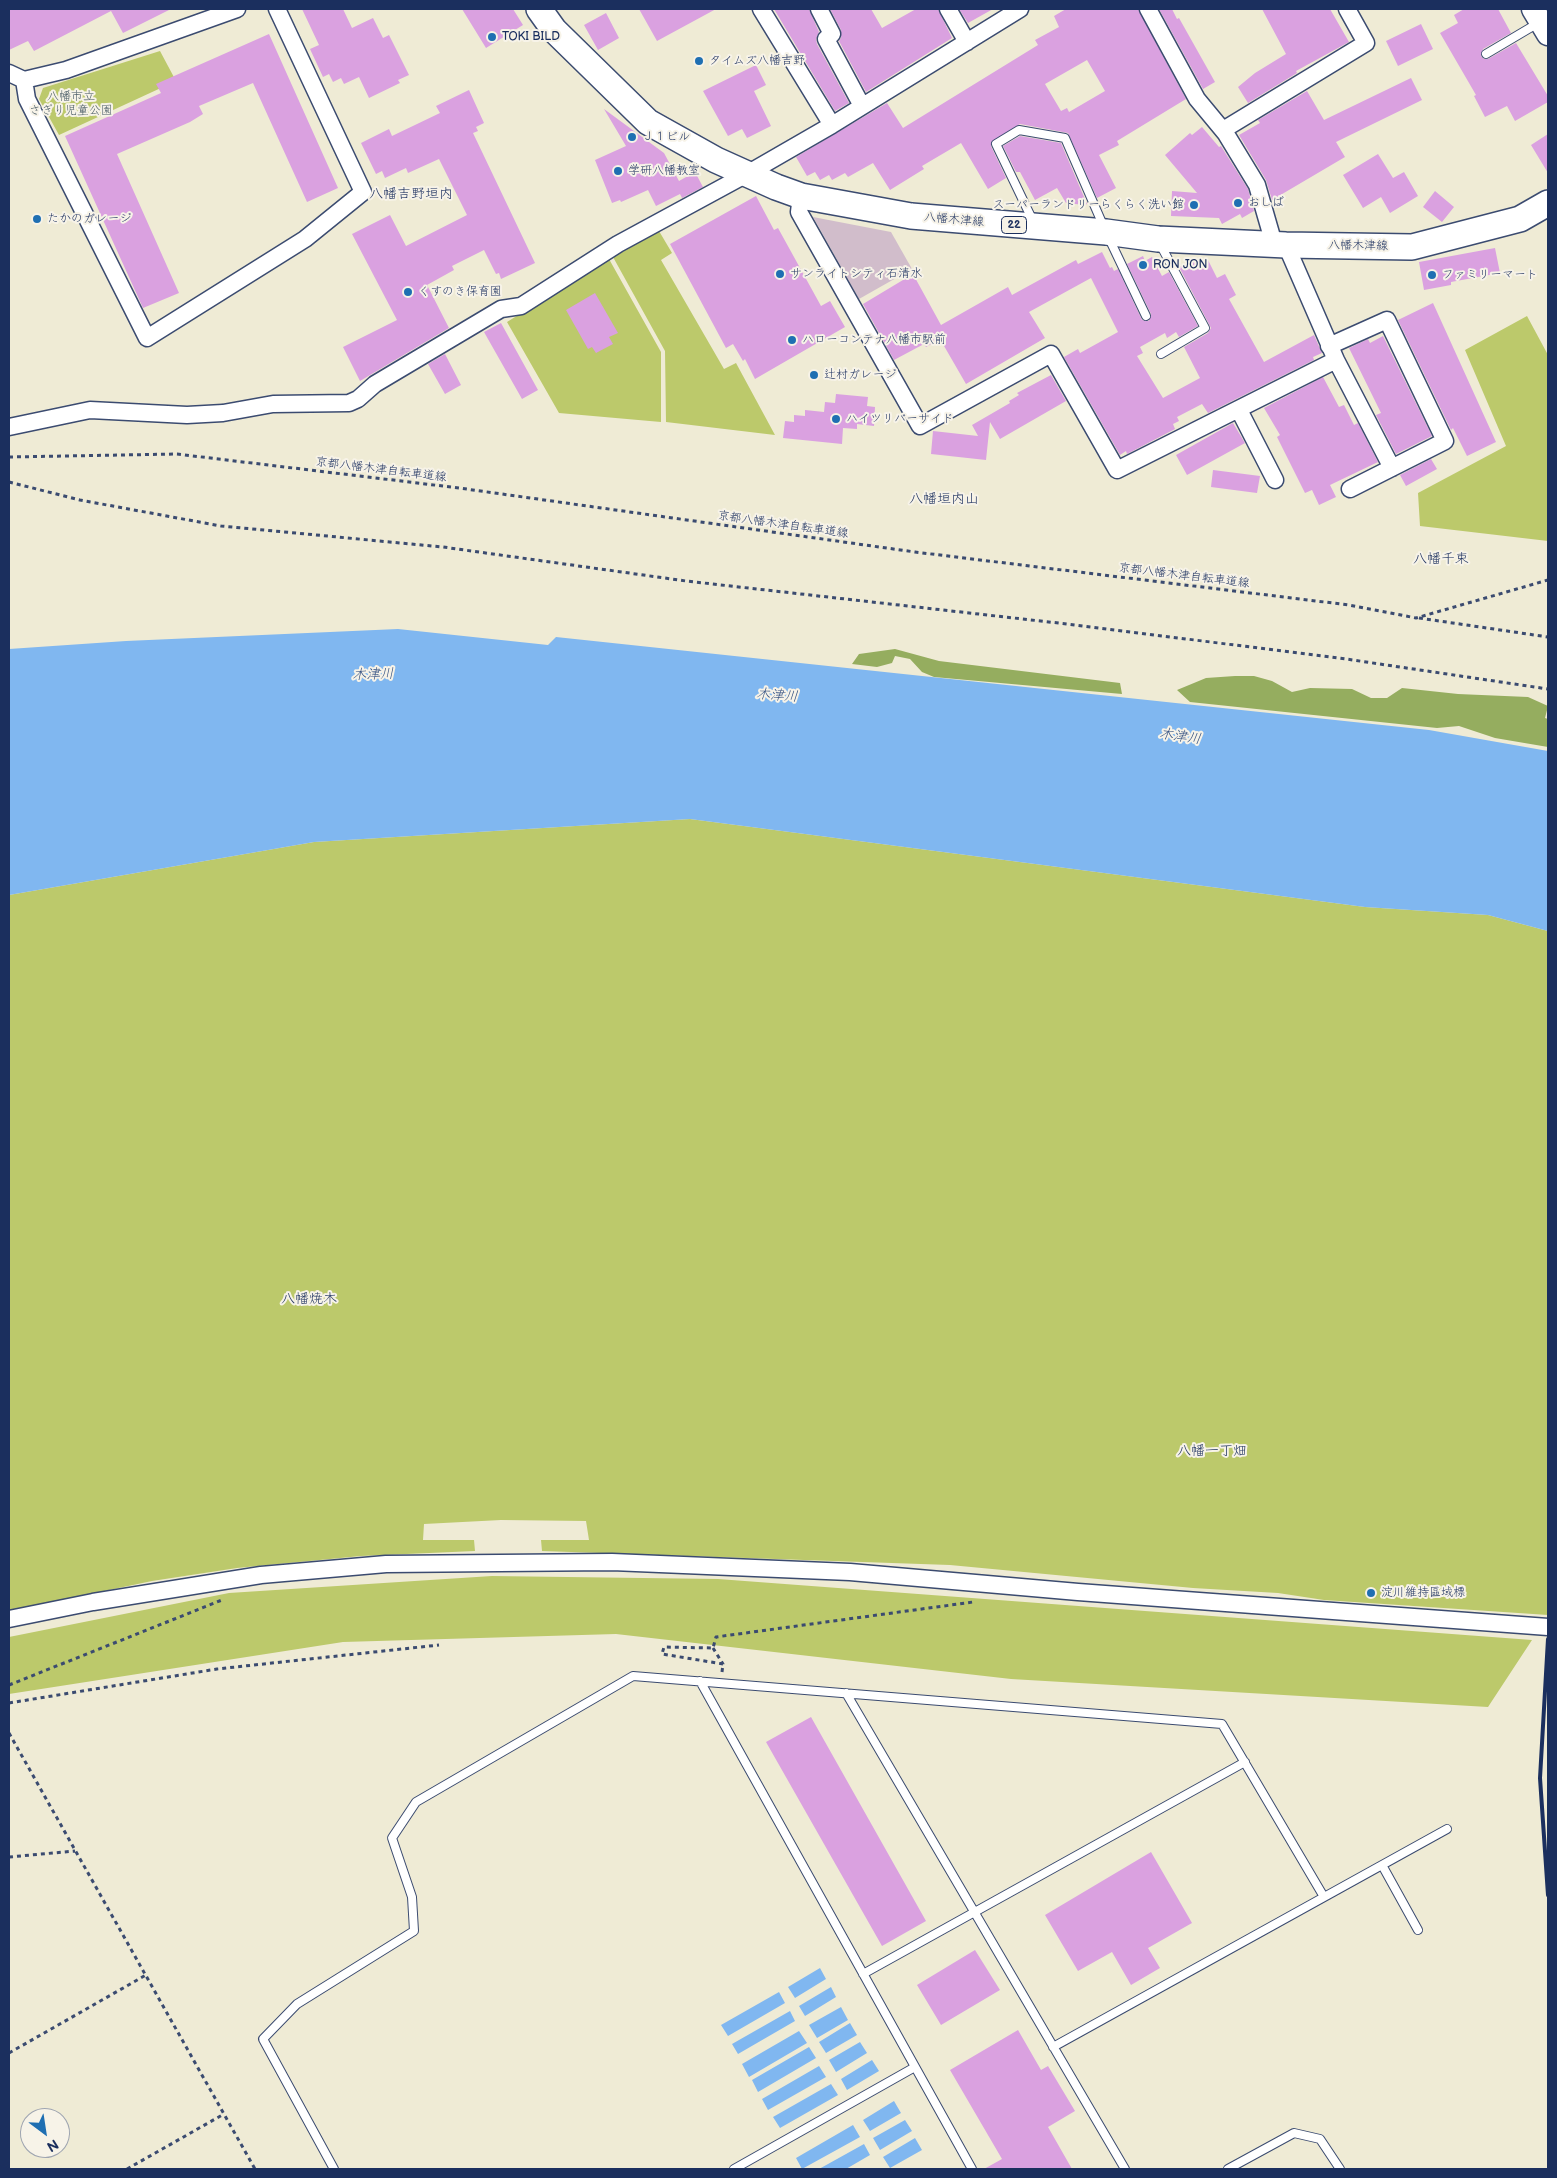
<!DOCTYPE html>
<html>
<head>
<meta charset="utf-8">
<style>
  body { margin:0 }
  #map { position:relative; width:1557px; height:2178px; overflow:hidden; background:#efebd5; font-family:"Balsamiq Sans",sans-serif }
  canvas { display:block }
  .frame { position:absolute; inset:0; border:10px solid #1b2f5e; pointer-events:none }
  .north { position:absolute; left:20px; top:2108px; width:50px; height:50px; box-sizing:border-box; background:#f7f3e8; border:1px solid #9fa5b1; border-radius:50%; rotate:149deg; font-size:14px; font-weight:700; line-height:20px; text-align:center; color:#1b2f5e }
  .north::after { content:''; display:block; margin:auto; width:18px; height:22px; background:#1f6fb2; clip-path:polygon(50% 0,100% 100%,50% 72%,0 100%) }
</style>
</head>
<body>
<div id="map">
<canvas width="1557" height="2178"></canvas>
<div class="frame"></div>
<div class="north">N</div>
</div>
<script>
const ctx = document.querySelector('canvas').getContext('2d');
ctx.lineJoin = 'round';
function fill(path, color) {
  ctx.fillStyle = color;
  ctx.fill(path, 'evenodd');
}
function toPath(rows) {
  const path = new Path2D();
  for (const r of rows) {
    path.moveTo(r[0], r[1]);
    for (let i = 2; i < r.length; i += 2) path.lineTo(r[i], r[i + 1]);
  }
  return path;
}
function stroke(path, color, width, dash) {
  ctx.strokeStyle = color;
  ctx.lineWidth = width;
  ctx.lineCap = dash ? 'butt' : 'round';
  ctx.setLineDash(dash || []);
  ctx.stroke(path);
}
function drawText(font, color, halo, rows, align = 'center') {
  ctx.font = font + ' "Balsamiq Sans","Klee One",sans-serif';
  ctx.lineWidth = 4;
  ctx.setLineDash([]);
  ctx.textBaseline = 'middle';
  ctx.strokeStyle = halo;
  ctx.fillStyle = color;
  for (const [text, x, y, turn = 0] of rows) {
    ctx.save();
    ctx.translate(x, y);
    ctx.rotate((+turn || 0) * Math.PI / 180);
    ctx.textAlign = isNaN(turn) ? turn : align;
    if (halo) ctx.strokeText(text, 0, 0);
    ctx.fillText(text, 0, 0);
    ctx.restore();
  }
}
const industrial = toPath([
  [813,217,891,232,912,269,859,299]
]);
const green = toPath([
  [160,51,176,81,59,135,39,99,43,88],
  [659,231,672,253,661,260,724,369,736,363,775,435,666,422,665,351,613,257],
  [609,259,661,352,661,422,559,413,507,322],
  [1527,316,1548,355,1548,541,1420,526,1418,493,1506,446,1465,350],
  [690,819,1365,907,1488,915,1548,931,1548,1615,1324,1600,1278,1593,1193,1588,950,1565,542,1551,541,1540,589,1540,586,1521,501,1520,424,1524,423,1540,474,1540,475,1551,361,1556,237,1568,152,1581,9,1611,9,895,314,842],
  [492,1576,718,1579,1532,1640,1488,1707,1011,1679,616,1634,343,1642,9,1694,9,1637,229,1593]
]);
const forest = toPath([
  [895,649,939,661,1120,683,1122,694,934,677,922,672,910,659,895,656,892,663,877,667,852,664,859,654],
  [1235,676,1254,676,1272,681,1292,692,1310,688,1352,689,1371,698,1387,698,1402,688,1458,694,1528,697,1548,706,1545,718,1548,719,1548,747,1495,738,1459,726,1437,728,1190,702,1177,690,1206,678]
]);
const water = toPath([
  [398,629,548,645,556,637,1429,730,1548,751,1548,931,1488,915,1365,907,690,819,314,842,9,895,9,649,126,641],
  [820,1968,826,1979,795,1998,788,1987],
  [831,1987,836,1997,805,2016,799,2006],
  [779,1992,785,2003,728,2036,721,2025],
  [841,2007,848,2020,817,2038,809,2025],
  [790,2011,795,2021,738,2054,732,2044],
  [850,2023,857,2035,826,2053,819,2042],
  [799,2031,807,2043,749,2077,742,2064],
  [860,2042,867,2053,836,2072,829,2060],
  [809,2047,816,2058,758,2092,752,2080],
  [872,2060,879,2071,847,2090,841,2079],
  [819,2066,826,2077,768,2110,762,2099],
  [831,2084,838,2095,780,2128,773,2117],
  [894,2101,901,2113,870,2131,863,2120],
  [905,2120,912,2131,880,2150,873,2138],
  [853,2125,860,2137,802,2169,796,2158],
  [915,2138,922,2150,890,2168,883,2157],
  [864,2144,870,2155,846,2169,819,2169]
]);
const building = toPath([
  [9,9,171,9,123,33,111,11,34,51,28,41,9,50],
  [302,9,343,9,352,28,373,18,383,38,389,35,409,75,398,80,400,83,369,98,359,77,344,84,341,78,333,82,329,74,323,77,310,49,319,45],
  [462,9,513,9,523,25,486,48],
  [639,9,716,9,657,41],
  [774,9,809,9,819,32,816,39,817,44,849,103,835,111],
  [830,9,871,9,882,28,916,9,938,9,952,38,866,92,839,41,841,38,841,30],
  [959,9,993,9,968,23],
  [1066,9,1138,9,1186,99,1117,141,1119,145,1099,155,1116,188,1097,198,1068,133,1020,124,991,142,991,146,1006,178,988,189,961,143,922,166,924,169,890,190,873,163,848,177,845,173,832,180,829,175,820,180,815,172,807,176,796,157,887,103,903,128,1038,45,1035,40,1059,27,1054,16],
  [1087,60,1105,91,1069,112,1067,108,1061,111,1045,84],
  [1159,9,1172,9,1177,19,1179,18,1215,82,1203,89],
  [1262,9,1330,9,1349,42,1296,71,1297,73,1248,103,1238,87,1255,73,1286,54],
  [1464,9,1498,9,1511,33,1483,49,1481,56,1484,59,1488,59,1516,43,1548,96,1548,102,1515,121,1507,106,1485,117,1474,96,1476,95,1440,33,1458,23,1454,15],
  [606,13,619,38,598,50,584,25],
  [1421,24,1433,49,1398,66,1386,41],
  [269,34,338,188,307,202,253,83,199,106,203,114,190,122,117,154,179,293,143,308,65,136,161,93,156,84],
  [756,65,766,85,754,91,771,126,747,138,742,129,728,136,703,91],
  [1411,78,1422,100,1336,142,1345,157,1272,200,1266,180,1239,135,1260,123,1258,120,1307,91,1324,120],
  [469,90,484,123,476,127,478,131,473,133,535,263,501,279,499,273,496,274,484,250,452,266,454,270,427,285,449,328,360,381,343,347,397,320,352,234,390,215,406,246,467,215,439,159,408,173,406,168,385,178,382,171,376,174,361,143,389,129,392,136,440,113,436,106],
  [604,109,664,153,679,181,695,172,703,187,682,198,680,194,656,206,648,190,621,202,620,200,612,203,595,160,626,146],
  [1202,127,1219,147,1221,146,1248,189,1254,211,1242,218,1240,214,1222,224,1219,218,1171,216,1172,191,1197,193,1165,155,1190,133,1192,135],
  [1548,134,1548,173,1531,145],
  [1020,136,1061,143,1087,204,1085,205,1066,203,1057,188,1035,200,1020,172,1016,172,1003,146],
  [1378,154,1393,178,1404,172,1418,196,1390,213,1381,197,1363,208,1343,175],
  [1435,191,1454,207,1442,222,1423,207],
  [756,196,774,230,778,228,821,306,830,301,845,327,755,379,745,359,743,361,733,344,726,348,670,244],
  [1495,248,1500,273,1451,282,1451,285,1424,290,1419,262],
  [1102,252,1110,268,1112,267,1114,271,1118,269,1142,320,1149,321,1151,314,1127,264,1143,256,1145,261,1152,257,1162,276,1169,272,1198,326,1179,337,1176,332,1167,338,1165,333,1140,347,1143,353,1137,356,1163,398,1200,378,1184,347,1208,333,1211,328,1179,267,1193,260,1196,267,1208,260,1217,278,1225,274,1236,295,1229,299,1264,362,1314,335,1322,353,1313,357,1314,360,1208,413,1202,404,1177,417,1179,421,1173,424,1175,429,1127,454,1126,451,1120,455,1064,357,1078,349,1080,353,1118,332,1091,278,1029,312,1045,338,966,384,940,339,926,347,924,344,894,360,863,304,913,274,941,325,1008,287,1012,295,1076,260,1078,264],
  [595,293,618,333,609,337,613,344,596,353,592,347,588,349,566,310],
  [1433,303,1496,442,1467,456,1453,428,1451,430,1398,320],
  [501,323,538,390,522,399,484,332],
  [1383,336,1432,436,1396,454,1376,415,1381,413,1349,348,1368,339,1370,343],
  [445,354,461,385,445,394,428,364],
  [1051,375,1066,401,1000,439,990,422,986,460,931,454,933,431,978,436,972,425,1010,403,1009,401,1019,395,1017,393],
  [1323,377,1339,407,1344,405,1354,425,1358,423,1378,462,1330,485,1336,497,1319,505,1312,490,1305,493,1277,437,1280,435,1264,408],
  [836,394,868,397,867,406,875,407,874,426,857,424,857,429,843,428,842,444,783,438,785,421,794,422,794,415,805,416,805,410,824,412,825,402,835,403],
  [1233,423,1245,443,1187,475,1176,455],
  [1431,459,1437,469,1406,486,1400,475],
  [1213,470,1260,476,1257,493,1211,487],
  [811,1717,926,1921,882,1946,766,1742],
  [1151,1852,1192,1923,1148,1948,1160,1968,1131,1985,1112,1952,1078,1971,1045,1915],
  [975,1950,1000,1990,941,2025,917,1985],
  [1018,2030,1041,2070,1048,2066,1075,2111,1048,2127,1072,2169,984,2169,1002,2159,950,2070]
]);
const path = toPath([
  [9,457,177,454,459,488,915,552,1349,605,1416,618,1548,580],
  [9,482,80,500,221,526,443,547,686,581,1067,624,1346,659,1548,689],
  [1419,618,1548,637],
  [713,1648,723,1664],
  [722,1672,723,1664,662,1654,664,1647,713,1648,716,1637,973,1602],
  [9,1685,222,1600],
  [9,1703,217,1669,439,1645],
  [9,1733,255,2169],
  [9,1857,75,1851],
  [9,2053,146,1975],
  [127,2169,224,2114]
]);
const lane = toPath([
  [1486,54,1540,22],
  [1033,221,996,144,1019,130,1065,138,1106,232,1146,316],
  [1160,244,1205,328,1161,354],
  [700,1681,972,2169],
  [846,1693,1125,2169],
  [1382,1865,1418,1930],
  [863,1974,1245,1762],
  [1053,2047,1447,1829],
  [334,2169,263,2039,297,2004,414,1931,412,1897,392,1838,416,1802,633,1676,1222,1724,1324,1897],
  [734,2169,915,2067],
  [1228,2169,1294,2133,1320,2139,1340,2169]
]);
const street = toPath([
  [761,9,832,125],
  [819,9,832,34,826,39,862,106],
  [948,9,967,42],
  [1148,9,1197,99,1226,134,1257,185,1274,244],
  [9,73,24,80,66,70,237,9],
  [24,80,27,99,147,338,305,239,363,192,277,9],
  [1223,130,1366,43,1347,9],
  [801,196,799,212,920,426,1051,354,1117,470,1336,360],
  [1286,245,1336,360,1392,468],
  [1329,346,1387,320,1445,441,1350,489],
  [1239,410,1275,480],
  [9,427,90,410,187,415,223,413,273,404,349,403,358,399,375,384,501,309,521,306,618,244,747,174,832,125,1020,9],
  [9,1619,93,1602,261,1575,386,1564,612,1562,850,1572,1078,1592,1548,1627]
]);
const secondary = toPath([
  [1533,9,1548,34]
]);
const primary = toPath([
  [539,9,554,30,648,122,716,160,776,187,801,196,911,216,1106,232,1158,239,1286,245,1412,247,1520,219,1548,203]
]);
const rail = toPath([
  [1548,1639,1540,1778,1548,1895]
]);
const markers = [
  [492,37,5,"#1f6fb2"],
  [699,61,5,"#1f6fb2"],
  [632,137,5,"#1f6fb2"],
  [618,171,5,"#1f6fb2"],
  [1238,203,5,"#1f6fb2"],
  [1194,205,5,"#1f6fb2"],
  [37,219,5,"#1f6fb2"],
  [1143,265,5,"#1f6fb2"],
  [780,274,5,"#1f6fb2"],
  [1432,275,5,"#1f6fb2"],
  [408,292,5,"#1f6fb2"],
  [792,340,5,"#1f6fb2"],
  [814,375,5,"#1f6fb2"],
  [836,419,5,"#1f6fb2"],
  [1371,1593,5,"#1f6fb2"]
];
const shields = [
  [1014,225,25]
];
const shieldNames = [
  ["22",1014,225]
];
const poiNames = [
  ["TOKI BILD",502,37],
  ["タイムズ八幡吉野",709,61],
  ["Ｊ１ビル",642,137],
  ["学研八幡教室",628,171],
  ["おしば",1248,203],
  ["スーパーランドリーらくらく洗い館",1184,205,"right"],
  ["たかのガレージ",47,219],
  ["RON JON",1153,265],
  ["サンライトシティ石清水",790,274],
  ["ファミリーマート",1442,275],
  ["くすのき保育園",418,292],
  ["ハローコンテナ八幡市駅前",802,340],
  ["辻村ガレージ",824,375],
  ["ハイツリバーサイド",846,419],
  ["淀川維持區域標",1381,1593]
];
const parkNames = [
  ["八幡市立",71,97],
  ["さぎり児童公園",71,111]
];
const streetNames = [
  ["八幡木津線",954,220,5],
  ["八幡木津線",1358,246,1],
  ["京都八幡木津自転車道線",381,470,7],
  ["京都八幡木津自転車道線",783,525,8],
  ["京都八幡木津自転車道線",1184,576,7]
];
const neighbourhoodNames = [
  ["八幡吉野垣内",411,194],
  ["八幡垣内山",944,499],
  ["八幡千束",1441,559],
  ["八幡焼木",309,1299],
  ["八幡一丁畑",1212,1451]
];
const waterNames = [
  ["木津川",373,675,-2],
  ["木津川",777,696,4],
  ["木津川",1180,737,8]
];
fill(industrial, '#d1bdcb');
fill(green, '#bcc96b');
fill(forest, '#95ad5f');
fill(water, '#80b7f0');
fill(building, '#daa1e0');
stroke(lane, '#3b4b70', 10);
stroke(street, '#3b4b70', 19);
stroke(secondary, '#3b4b70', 25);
stroke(primary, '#3b4b70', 28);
stroke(path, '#3b4b70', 3, [4, 4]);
stroke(lane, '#fff', 8);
stroke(street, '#fff', 16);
stroke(secondary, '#fff', 22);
stroke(primary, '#fff', 25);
stroke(rail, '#1b2f5e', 4);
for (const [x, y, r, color] of markers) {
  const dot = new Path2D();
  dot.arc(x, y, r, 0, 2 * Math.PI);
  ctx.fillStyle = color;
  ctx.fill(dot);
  stroke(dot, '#f7f3e8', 2);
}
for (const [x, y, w] of shields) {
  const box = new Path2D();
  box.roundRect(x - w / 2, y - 8.5, w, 17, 4);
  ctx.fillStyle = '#f7f3e8';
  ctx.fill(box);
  stroke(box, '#1b2f5e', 1);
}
drawText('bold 11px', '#1b2f5e', null, shieldNames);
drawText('12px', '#1b2f5e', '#f7f3e8', poiNames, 'left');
drawText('12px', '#435661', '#f7f3e8', parkNames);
drawText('12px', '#1b2f5e', '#f7f3e8', streetNames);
drawText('14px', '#1b2f5e', '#f7f3e8', neighbourhoodNames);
drawText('italic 14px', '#345182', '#f7f3e8', waterNames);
</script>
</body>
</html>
